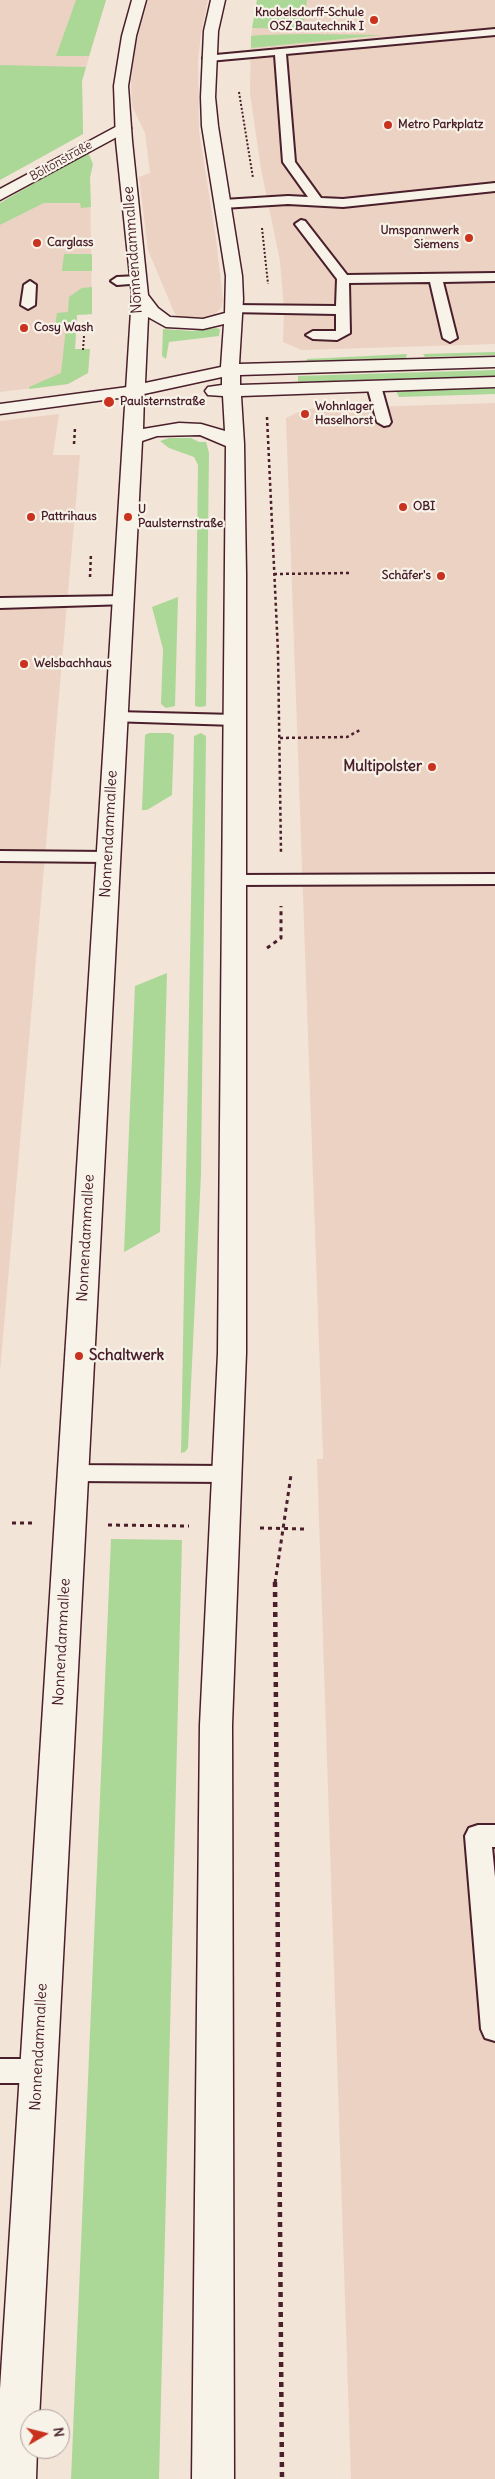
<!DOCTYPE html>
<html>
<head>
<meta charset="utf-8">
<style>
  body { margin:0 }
  #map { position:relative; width:495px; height:2479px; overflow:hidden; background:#f2e4d7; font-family:Delius,sans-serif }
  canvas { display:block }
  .north { position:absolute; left:20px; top:2409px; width:50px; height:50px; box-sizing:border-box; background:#f7f3e8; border:1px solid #b29e9c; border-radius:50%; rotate:82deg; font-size:14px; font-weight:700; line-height:20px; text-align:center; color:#4a1f2b }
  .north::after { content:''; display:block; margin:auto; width:18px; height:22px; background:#c8321e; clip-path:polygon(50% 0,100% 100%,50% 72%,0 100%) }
</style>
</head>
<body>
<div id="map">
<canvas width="495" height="2479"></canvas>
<div class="north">N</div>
</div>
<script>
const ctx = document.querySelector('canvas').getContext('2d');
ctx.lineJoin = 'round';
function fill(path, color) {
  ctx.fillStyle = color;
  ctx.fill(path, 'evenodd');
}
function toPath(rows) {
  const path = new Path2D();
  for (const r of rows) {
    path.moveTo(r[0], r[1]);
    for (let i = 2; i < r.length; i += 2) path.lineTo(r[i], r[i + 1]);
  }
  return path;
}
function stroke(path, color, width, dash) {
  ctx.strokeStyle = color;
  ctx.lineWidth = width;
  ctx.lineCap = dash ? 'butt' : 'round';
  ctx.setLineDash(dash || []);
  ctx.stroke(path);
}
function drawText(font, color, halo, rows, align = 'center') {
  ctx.font = font + ' Delius,sans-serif';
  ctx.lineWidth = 4.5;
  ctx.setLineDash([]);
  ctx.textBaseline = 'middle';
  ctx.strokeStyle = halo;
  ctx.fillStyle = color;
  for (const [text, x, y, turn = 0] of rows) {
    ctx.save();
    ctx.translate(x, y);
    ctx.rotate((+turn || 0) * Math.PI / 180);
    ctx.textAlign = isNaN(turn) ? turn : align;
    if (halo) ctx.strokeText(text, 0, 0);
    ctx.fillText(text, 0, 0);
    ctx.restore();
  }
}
const built = toPath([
  [0,0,106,0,82,81,83,134,0,180],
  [148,0,208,0,201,34,198,61,199,131,216,239,223,300,221,308,215,314,205,317,188,318,177,316,174,312,148,250,139,177,150,173,145,133,132,106,131,82,135,47],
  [257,0,495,0,495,344,302,350,283,342,284,309,280,261,261,169,250,93,251,36],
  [90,177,92,314,77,315,75,349,90,349,88,373,68,384,0,392,0,225,58,196],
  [495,403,495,2479,351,2479,317,1459,323,1459,323,1456,286,418,305,409],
  [59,414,53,455,80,455,0,1371,0,421]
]);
const green = toPath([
  [76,0,106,0,89,56,56,56],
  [257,0,307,0,303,29,252,28],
  [260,35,303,34,382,35,251,48,251,36],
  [0,65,86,67,82,81,83,134,0,180],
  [88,152,93,164,90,178,91,207,81,208,80,203,44,203,0,225,0,203],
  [64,254,92,254,92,271,62,271],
  [92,287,92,314,77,315,75,349,90,349,88,373,68,384,29,389,29,387,61,373,66,328,55,326,57,313,68,312,69,297,82,288],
  [216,328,220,329,219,336,169,342,166,359,162,356,163,329,192,331],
  [495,352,495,355,425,357,423,354],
  [407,354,406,358,307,361,307,359],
  [495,370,495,376,298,382,298,376],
  [495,388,495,394,399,397,396,391],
  [169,438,191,438,199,442,206,442,209,453,206,706,200,707,195,706,198,465,194,457,169,448,160,441],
  [178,597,175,706,166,708,161,704,163,649,152,607],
  [149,733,170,733,174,735,172,795,147,810,142,810,145,735],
  [201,733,206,736,201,1174,188,1448,185,1452,181,1453,194,736],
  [167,973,160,1232,124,1252,135,986],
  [111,1539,182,1540,159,2479,71,2479]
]);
const pathFar3 = toPath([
  [239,92,253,178],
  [262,228,268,284],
  [83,350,84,336]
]);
const pathFar2 = toPath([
  [267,417,278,652,281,853],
  [74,444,75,428],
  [274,574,349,573],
  [90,577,91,553],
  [280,738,347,737,360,730]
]);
const pathFar1 = toPath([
  [267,948,281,938,281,906],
  [12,1523,34,1523],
  [108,1525,189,1526],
  [260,1528,305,1529],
  [275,1583,291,1475]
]);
const path = toPath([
  [275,1582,282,2479]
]);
const service = toPath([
  [495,29,495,35,286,54,295,162,321,198,343,199,495,183,495,191,343,207,288,204,223,208,217,204,223,200,288,196,308,197,283,162,275,55,209,61,203,58,205,56,495,29],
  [301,220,305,221,347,275,495,273,495,281,443,282,457,338,450,342,443,338,430,282,349,283,350,333,337,340,313,339,306,335,313,331,336,331,336,314,229,312,227,309,234,305,336,306,337,279,295,224,301,220],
  [138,276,143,277,144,280,143,283,117,285,111,281,117,277,138,276],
  [30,281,36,285,35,305,28,309,21,305,24,285,30,281],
  [374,382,381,386,391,422,389,425,384,426,377,422,367,386,374,382],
  [122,596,128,598,130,601,128,604,0,608,0,598,122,596],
  [116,712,235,715,241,716,243,720,241,724,235,725,110,721,108,717,110,713,116,712],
  [0,851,107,852,113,853,116,857,113,861,107,862,0,861,0,851],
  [495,874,495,884,235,885,229,884,226,880,229,876,235,875,495,874],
  [72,1465,227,1466,235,1468,239,1474,235,1480,227,1482,72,1481,64,1479,60,1473,64,1467,72,1465],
  [478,1825,495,1825,495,1847,492,1847,495,1877,495,2041,485,2038,481,2029,465,1836,469,1828,478,1825],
  [0,2059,37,2059,47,2062,51,2071,47,2080,37,2083,0,2083,0,2059]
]);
const minor = toPath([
  [123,123,128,125,131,128,128,131,0,200,0,189,123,123]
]);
const tertiary = toPath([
  [135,386,141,387,144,391,141,395,0,414,0,404,135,386]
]);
const secondary = toPath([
  [132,0,146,0,136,36,128,86,132,141,148,295,158,308,170,317,203,319,225,313,226,276,202,126,201,97,204,31,211,0,225,0,218,31,215,97,218,126,242,276,243,299,239,364,495,357,495,367,240,375,240,385,495,377,495,387,241,396,244,444,246,574,246,1353,232,1725,234,2479,192,2479,200,1725,218,1353,226,446,200,435,157,436,142,441,39,2419,30,2419,30,2449,37,2449,36,2479,0,2479,0,2389,132,295,116,141,114,86,122,36,132,0],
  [148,317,166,327,203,329,224,324,221,367,145,383,148,317],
  [222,377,222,385,208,387,205,391,208,395,223,396,225,431,201,424,179,423,143,429,144,394,222,377]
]);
const markers = [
  [374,20,5,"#c8321e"],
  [388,125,5,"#c8321e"],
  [469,238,5,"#c8321e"],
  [37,243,5,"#c8321e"],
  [24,328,5,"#c8321e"],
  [109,402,6,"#c8321e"],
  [305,414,5,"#c8321e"],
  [403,507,5,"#c8321e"],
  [31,517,5,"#c8321e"],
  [128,517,5,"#c8321e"],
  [441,576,5,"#c8321e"],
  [24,664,5,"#c8321e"],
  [432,767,5,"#c8321e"],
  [79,1356,5,"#c8321e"]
];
const farPoinames = [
  ["Knobelsdorff-Schule",364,13,"right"],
  ["OSZ Bautechnik I",364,27,"right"],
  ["Metro Parkplatz",398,125],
  ["Umspannwerk",459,231,"right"],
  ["Siemens",459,245,"right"],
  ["Carglass",47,243],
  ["Cosy Wash",34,328],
  ["Paulsternstraße",120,402],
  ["Wohnlager",315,407],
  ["Haselhorst",315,421],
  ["OBI",413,507],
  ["U",138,510],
  ["Paulsternstraße",138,524],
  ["Pattrihaus",41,517],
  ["Schäfer's",431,576,"right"],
  ["Welsbachhaus",34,664]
];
const farStreetnames = [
  ["Boltonstraße",61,161,-29]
];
const streetNames = [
  ["Nonnendammallee",133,250,-94],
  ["Nonnendammallee",109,834,-87],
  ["Nonnendammallee",86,1238,-87],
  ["Nonnendammallee",62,1642,-87],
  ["Nonnendammallee",39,2047,-87]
];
const poiNames = [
  ["Multipolster",422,767],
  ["Schaltwerk",89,1356,"left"]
];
fill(built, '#ecd2c2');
fill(green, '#abd897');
stroke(service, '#4a1f2b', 4);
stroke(minor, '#4a1f2b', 3);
stroke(tertiary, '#4a1f2b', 3);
stroke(secondary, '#4a1f2b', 3);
stroke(pathFar3, '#4a1f2b', 2, [2, 2]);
stroke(pathFar2, '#4a1f2b', 2.5, [3, 3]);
stroke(pathFar1, '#4a1f2b', 3, [4, 4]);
stroke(path, '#4a1f2b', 4.5, [5, 5]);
fill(service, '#f7f3e8');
fill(minor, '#f7f3e8');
fill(tertiary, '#f7f3e8');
fill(secondary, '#f7f3e8');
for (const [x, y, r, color] of markers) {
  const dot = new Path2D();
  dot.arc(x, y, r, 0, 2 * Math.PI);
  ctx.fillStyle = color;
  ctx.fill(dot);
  stroke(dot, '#f7f3e8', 2);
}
drawText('bold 12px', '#4a1f2b', '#f7f3e8', farPoinames, 'left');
drawText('12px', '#4a1f2b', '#f7f3e8', farStreetnames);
drawText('15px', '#4a1f2b', '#f7f3e8', streetNames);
drawText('bold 15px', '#4a1f2b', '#f7f3e8', poiNames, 'right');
</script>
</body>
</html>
